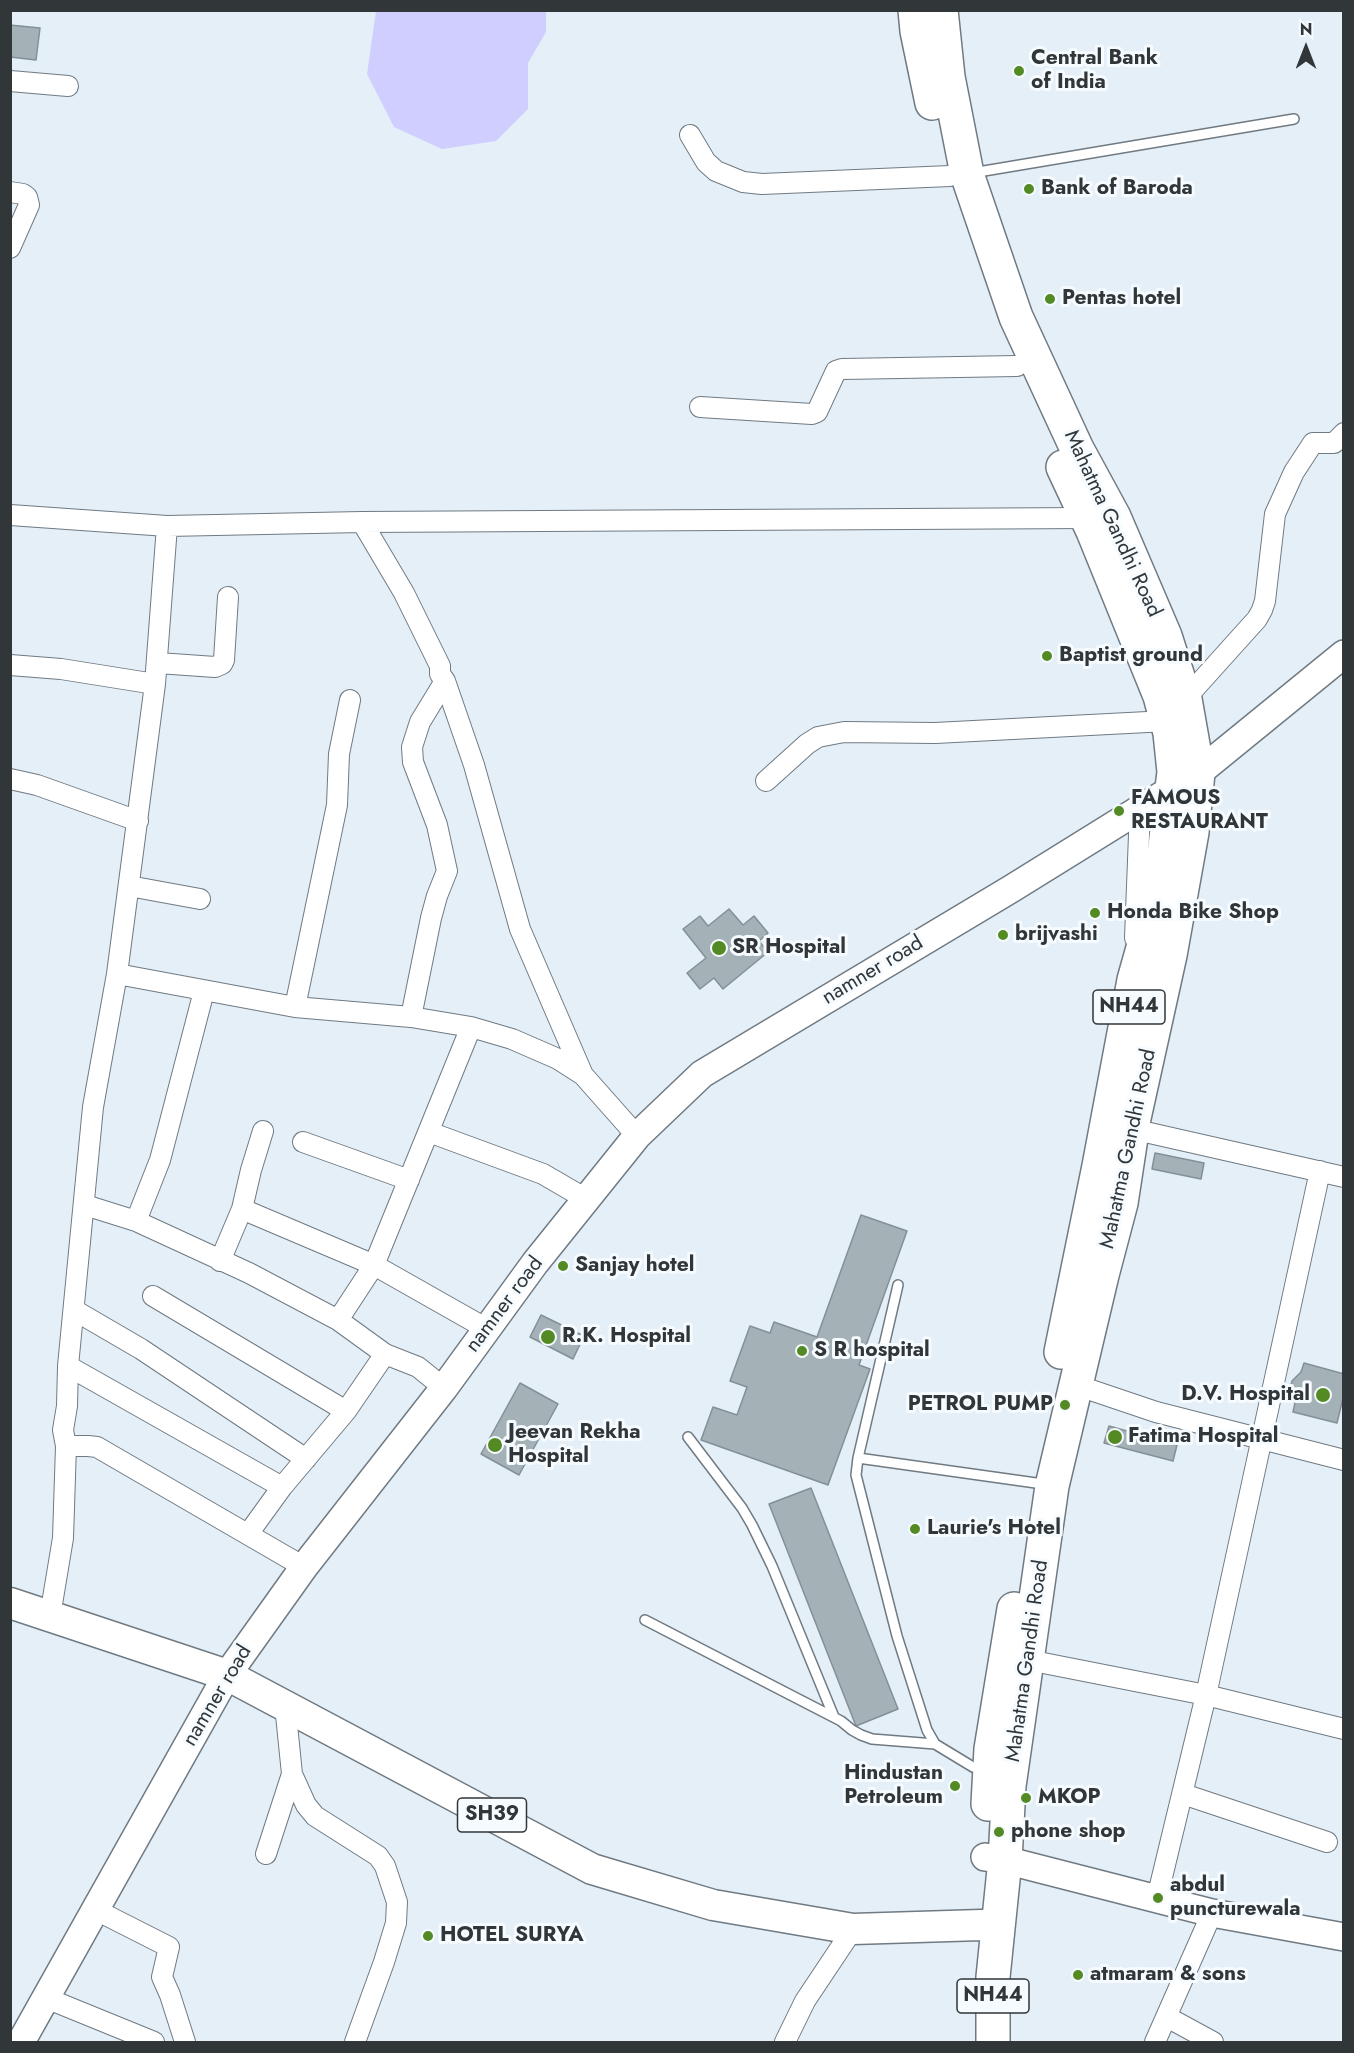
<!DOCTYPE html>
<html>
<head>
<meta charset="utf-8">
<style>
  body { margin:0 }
  #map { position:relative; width:1354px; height:2053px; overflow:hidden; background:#e4eff8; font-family:Jost,sans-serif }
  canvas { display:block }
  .frame { position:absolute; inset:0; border:12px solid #313639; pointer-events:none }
  .north { position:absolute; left:1276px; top:18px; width:60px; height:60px; -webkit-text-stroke:4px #f6fbff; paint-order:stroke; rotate:0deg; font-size:16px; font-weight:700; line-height:24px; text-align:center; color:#313639 }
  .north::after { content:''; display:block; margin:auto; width:21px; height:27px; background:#313639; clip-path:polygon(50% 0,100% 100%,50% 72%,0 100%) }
</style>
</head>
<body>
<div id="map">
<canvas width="1354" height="2053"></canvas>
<div class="frame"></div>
<div class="north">N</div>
</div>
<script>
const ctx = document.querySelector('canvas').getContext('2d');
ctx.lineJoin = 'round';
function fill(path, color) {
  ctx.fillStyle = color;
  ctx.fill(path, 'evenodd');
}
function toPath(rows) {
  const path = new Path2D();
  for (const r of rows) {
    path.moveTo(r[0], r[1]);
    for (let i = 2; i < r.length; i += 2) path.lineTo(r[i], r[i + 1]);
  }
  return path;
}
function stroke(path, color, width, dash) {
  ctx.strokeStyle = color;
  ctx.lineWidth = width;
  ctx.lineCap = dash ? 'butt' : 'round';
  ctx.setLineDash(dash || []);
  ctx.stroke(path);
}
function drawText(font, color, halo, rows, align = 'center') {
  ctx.font = font + ' Jost,sans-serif';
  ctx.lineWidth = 6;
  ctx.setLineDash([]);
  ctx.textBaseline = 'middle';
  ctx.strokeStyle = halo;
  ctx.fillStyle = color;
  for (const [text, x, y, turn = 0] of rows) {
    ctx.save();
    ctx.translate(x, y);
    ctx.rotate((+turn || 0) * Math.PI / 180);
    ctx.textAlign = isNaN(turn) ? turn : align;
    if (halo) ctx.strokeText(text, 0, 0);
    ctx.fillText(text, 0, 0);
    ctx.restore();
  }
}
const green = toPath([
  [376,11,546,11,546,32,528,63,528,109,496,141,442,149,394,127,367,74]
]);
const building = toPath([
  [10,25,40,28,36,60,10,57,10,25],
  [729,909,743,925,754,916,768,933,759,941,768,952,723,989,714,978,700,989,687,973,706,958,683,929,700,916,708,926,729,909],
  [1155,1153,1204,1163,1201,1179,1152,1169,1155,1153],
  [861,1215,907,1231,859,1365,870,1369,828,1485,701,1440,713,1407,737,1415,747,1387,730,1381,750,1326,770,1333,774,1322,817,1337,861,1215],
  [541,1315,584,1336,573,1359,530,1337,541,1315],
  [1304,1363,1344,1374,1344,1394,1337,1423,1293,1412,1295,1403,1291,1398,1291,1385,1292,1381,1301,1372,1304,1363],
  [520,1383,558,1404,519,1475,481,1454,520,1383],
  [1109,1426,1177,1445,1173,1461,1104,1443,1109,1426],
  [811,1488,898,1709,856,1726,769,1504,811,1488]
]);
const lane = toPath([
  [972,173,1294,119],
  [898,1285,858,1458,856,1475,897,1636,927,1730,935,1744,973,1767],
  [688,1437,742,1508,752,1525,772,1566,834,1717],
  [858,1458,1036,1483],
  [645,1620,841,1721,852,1730,861,1735,872,1739,935,1744]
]);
const street = toPath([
  [10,81,68,86],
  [690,135,706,162,716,171,743,182,762,184,950,176],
  [10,192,23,194,27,197,29,205,10,248],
  [700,407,812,414,817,412,836,371,842,369,1017,366],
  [10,515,167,526,362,522,1087,518],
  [362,522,404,593,440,666,440,674,445,681,474,765,520,929,583,1075],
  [158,663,215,667,222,664,224,660,228,597],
  [10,665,61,669,155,684],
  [1185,699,1257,619,1262,610,1265,601,1275,514,1294,472,1313,443,1334,443,1344,433],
  [10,779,37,785,138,821],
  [766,781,807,744,818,737,844,732,935,733,1167,721],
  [129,886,200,899],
  [1135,938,1140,809],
  [117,974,295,1007,411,1017,471,1027,512,1039,558,1059,583,1075,637,1136],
  [295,1007,337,805,339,754,350,700],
  [411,1017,431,918,437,896,447,871,437,825,413,762,412,747,420,722,445,681],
  [1132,1129,1344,1177],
  [429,1132,543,1174,586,1199],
  [303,1142,409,1180],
  [85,1205,136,1221,249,1273,338,1320,385,1354,418,1367,444,1388],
  [242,1209,374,1265,487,1329],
  [136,1221,160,1160,204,991],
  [220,1261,242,1209,251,1170,263,1131],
  [153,1296,346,1411],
  [74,1310,141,1349,306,1459],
  [338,1320,374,1265,471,1027],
  [68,1366,282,1487],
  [1076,1385,1156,1412,1344,1460],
  [66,1446,88,1446,97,1447,304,1567],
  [248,1534,282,1487,346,1411,385,1354],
  [50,1616,63,1538,66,1446,63,1430,67,1406,68,1366,93,1107,117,974,155,684,167,526],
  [1028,1660,1206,1695,1344,1729],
  [285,1705,292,1774,306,1805,315,1816,378,1856,385,1866,397,1902,396,1923,384,1962,355,2042],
  [1183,1794,1327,1842],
  [266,1854,292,1774],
  [1157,1898,1206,1695,1320,1171],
  [96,1910,169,1947,162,1977,170,1995,185,2042],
  [46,1998,154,2042],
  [1167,2017,1213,2042],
  [785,2042,805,2001,853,1929],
  [1155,2042,1212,1913]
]);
const secondary = toPath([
  [985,1857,1005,1860,1212,1913,1344,1937],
  [21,2042,227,1675,304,1567,444,1388,535,1263,637,1136,702,1074,1011,889,1198,773,1344,654]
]);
const primary = toPath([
  [10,1603,227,1675,592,1869,612,1875,713,1905,853,1929,981,1925,998,1927]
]);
const highway = toPath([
  [915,10,917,31,932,103],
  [941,10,948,77,967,174,1016,317,1077,449,1114,517,1165,636,1185,699,1198,773,1192,832,1170,955,1134,1118,1121,1203,1102,1275,1052,1486,1009,1786,1005,1860,993,1977,993,2042],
  [1061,1352,1099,1166,1134,980,1160,888,1174,772,1170,733,1160,696,1093,531,1063,467],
  [988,1804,991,1749,1014,1609]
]);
const markers = [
  [1019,71,6,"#548a24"],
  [1029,189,6,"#548a24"],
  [1050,299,6,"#548a24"],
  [1047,656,6,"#548a24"],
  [1119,811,6,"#548a24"],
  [1095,913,6,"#548a24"],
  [1003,935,6,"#548a24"],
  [719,948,8,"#548a24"],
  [563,1266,6,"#548a24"],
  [548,1337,8,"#548a24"],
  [802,1351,6,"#548a24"],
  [1323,1395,8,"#548a24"],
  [1065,1405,6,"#548a24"],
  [1115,1437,8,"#548a24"],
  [495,1445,8,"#548a24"],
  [915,1529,6,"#548a24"],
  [955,1786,6,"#548a24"],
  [1026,1798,6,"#548a24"],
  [999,1832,6,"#548a24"],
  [1158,1898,6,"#548a24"],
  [428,1936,6,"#548a24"],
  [1078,1975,6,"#548a24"]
];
const shields = [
  [1129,1007,72],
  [492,1815,69],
  [993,1996,72]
];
const shieldNames = [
  ["NH44",1129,1007],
  ["SH39",492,1815],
  ["NH44",993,1996]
];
const poiNames = [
  ["Central Bank",1031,59],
  ["of India",1031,83],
  ["Bank of Baroda",1041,189],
  ["Pentas hotel",1062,299],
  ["Baptist ground",1059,656],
  ["FAMOUS",1131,799],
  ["RESTAURANT",1131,823],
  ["Honda Bike Shop",1107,913],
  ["brijvashi",1015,935],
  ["SR Hospital",732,948],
  ["Sanjay hotel",575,1266],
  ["R.K. Hospital",562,1337],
  ["S R hospital",814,1351],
  ["D.V. Hospital",1310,1395,"right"],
  ["PETROL PUMP",1053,1405,"right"],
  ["Jeevan Rekha",508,1433],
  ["Hospital",508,1457],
  ["Fatima Hospital",1128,1437],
  ["Laurie's Hotel",927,1529],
  ["Hindustan",943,1774,"right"],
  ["Petroleum",943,1798,"right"],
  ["MKOP",1038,1798],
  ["phone shop",1011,1832],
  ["abdul",1170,1886],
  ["puncturewala",1170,1910],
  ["HOTEL SURYA",440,1936],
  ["atmaram & sons",1090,1975]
];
const streetNames = [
  ["Mahatma Gandhi Road",1112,524,65],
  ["namner road",873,971,-31],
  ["Mahatma Gandhi Road",1129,1149,-78],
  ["namner road",505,1305,-53],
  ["Mahatma Gandhi Road",1028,1661,-82],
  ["namner road",218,1696,-59]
];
fill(green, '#d0ceff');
fill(building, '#a4b2b7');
stroke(building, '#839095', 1.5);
stroke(lane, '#707a82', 12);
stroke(street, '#707a82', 22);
stroke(secondary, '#707a82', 30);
stroke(primary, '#707a82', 33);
stroke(highway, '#707a82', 36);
stroke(lane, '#fff', 9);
stroke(street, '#fff', 20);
stroke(secondary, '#fff', 27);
stroke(primary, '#fff', 30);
stroke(highway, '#fff', 33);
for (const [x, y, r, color] of markers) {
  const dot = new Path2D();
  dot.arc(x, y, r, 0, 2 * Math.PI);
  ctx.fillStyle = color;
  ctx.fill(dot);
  stroke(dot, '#f6fbff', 2);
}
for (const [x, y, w] of shields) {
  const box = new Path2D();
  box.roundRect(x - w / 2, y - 17, w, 34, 4.5);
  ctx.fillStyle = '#f6fbff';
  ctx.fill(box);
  stroke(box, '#313639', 1.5);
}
drawText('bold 20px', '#313639', null, shieldNames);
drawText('bold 21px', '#313639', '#f6fbff', poiNames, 'left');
drawText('21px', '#313639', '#f6fbff', streetNames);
</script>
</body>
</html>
